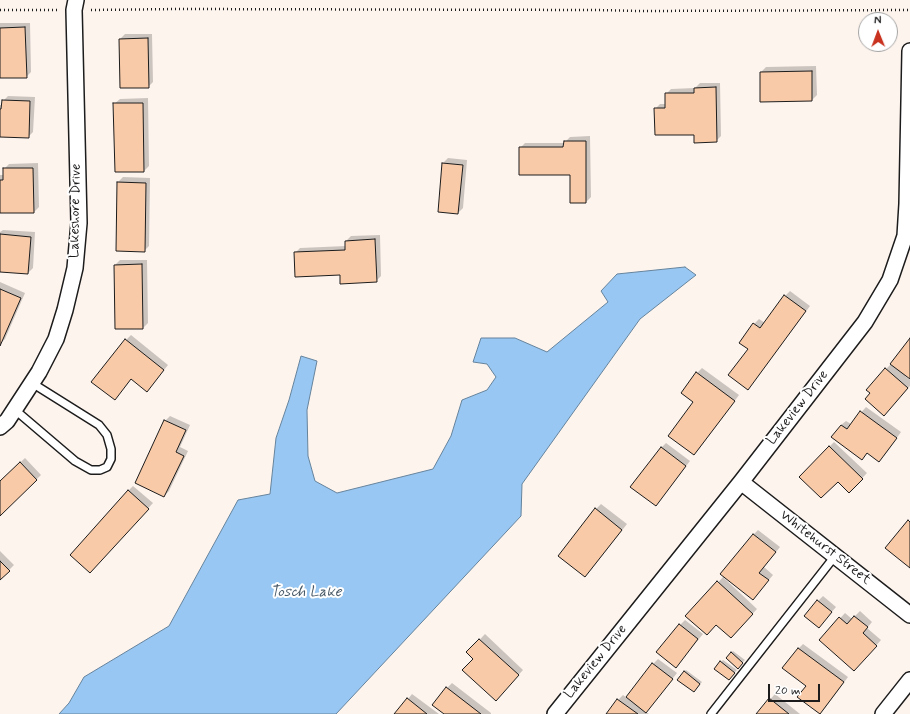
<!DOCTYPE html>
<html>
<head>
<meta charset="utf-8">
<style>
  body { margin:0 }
  #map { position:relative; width:910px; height:714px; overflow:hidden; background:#fef4ee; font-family:Mynerve,sans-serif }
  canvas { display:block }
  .north { position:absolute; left:858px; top:12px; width:40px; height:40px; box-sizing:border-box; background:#fff; border:1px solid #a4a4a4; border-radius:50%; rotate:359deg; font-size:11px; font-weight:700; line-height:16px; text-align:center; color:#1c1c1c }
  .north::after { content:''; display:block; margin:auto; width:14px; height:18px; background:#c8321e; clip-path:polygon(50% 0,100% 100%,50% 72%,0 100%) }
  .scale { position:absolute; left:768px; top:684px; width:52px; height:18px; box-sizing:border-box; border:2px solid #1c1c1c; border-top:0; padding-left:5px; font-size:12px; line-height:14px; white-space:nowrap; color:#1c1c1c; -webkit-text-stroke:3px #fff; paint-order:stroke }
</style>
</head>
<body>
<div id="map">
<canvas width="910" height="714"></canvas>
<div class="north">N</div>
<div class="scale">20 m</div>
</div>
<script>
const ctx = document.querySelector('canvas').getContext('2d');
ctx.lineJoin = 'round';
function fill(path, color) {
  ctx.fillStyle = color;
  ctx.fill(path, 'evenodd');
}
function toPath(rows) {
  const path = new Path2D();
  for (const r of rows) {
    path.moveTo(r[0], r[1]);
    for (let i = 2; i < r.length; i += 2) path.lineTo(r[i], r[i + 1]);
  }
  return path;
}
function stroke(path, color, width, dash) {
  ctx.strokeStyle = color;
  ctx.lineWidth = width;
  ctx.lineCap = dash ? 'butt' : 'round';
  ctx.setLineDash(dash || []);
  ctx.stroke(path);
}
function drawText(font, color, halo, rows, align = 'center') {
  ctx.font = font + ' Mynerve,sans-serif';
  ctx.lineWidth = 4;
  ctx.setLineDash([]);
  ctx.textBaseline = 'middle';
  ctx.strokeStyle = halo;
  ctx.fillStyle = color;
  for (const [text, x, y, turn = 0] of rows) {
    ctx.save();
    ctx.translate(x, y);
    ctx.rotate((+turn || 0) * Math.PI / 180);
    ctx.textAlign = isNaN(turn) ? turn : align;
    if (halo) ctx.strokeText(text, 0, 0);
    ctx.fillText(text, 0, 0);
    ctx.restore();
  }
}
const water = toPath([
  [685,267,696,275,640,319,522,484,521,516,336,714,59,714,69,703,84,677,169,626,238,500,270,494,276,438,289,400,301,356,317,361,307,410,308,456,315,481,337,493,433,469,451,436,462,400,487,390,496,377,487,364,473,362,481,338,515,338,547,352,608,302,601,291,617,274,685,267]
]);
const shadow = toPath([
  [0,23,30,23,31,72,26,77,0,77],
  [125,34,152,34,153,82,148,87,120,39],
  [816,66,817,95,812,100,761,72,766,67],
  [700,83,720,83,721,136,716,141,695,134,655,109,660,104,666,104,666,94,671,89,695,88],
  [8,96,35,97,33,132,28,137,0,136,0,105,3,105,3,101],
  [148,98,149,166,144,171,114,104,120,99],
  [590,136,591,197,586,202,571,174,520,148,525,143,564,143,570,137],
  [448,158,467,160,463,208,458,213,443,163],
  [38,163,39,207,34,212,0,212,0,175,4,175,4,169,9,164],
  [123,177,150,178,149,246,144,251,118,182],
  [3,230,35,232,33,268,28,273,0,271,0,232],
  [380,235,381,276,376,281,341,274,295,253,300,248,346,246,346,241,351,236],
  [120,260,147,260,148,323,143,328,116,328,115,265],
  [0,282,25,293,5,339,0,344],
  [790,291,810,306,752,384,749,349,754,324,759,319,765,323,785,296],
  [131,335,168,365,152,385,132,378,115,399,126,340],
  [910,339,910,378,906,375,905,376,910,380,910,386,889,409,886,369,891,364],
  [702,368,739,395,699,449,694,454,694,401,697,373],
  [866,407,901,432,884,456,868,452,862,459,841,425,846,421,851,424],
  [170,416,190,425,180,447,188,451,169,491,164,496,165,421],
  [834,442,867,473,849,492,838,480,800,477],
  [666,443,690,461,660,500,661,448],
  [25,458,41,475,0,515,0,482],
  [133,486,153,503,95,567,128,491],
  [601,504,627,524,590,571,596,509],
  [758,530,780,547,764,567,773,575,757,594,725,577,724,578,757,609,736,632,716,624,687,616,724,576,753,535],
  [0,551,14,565,0,579],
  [823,596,836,607,819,627,818,601],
  [860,611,872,622,867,628,881,640,859,665,820,640,845,613,852,619],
  [685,620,703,634,680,662,680,625],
  [485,634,523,670,501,694,475,658,468,652],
  [803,644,848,677,825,708,820,713,807,685,798,649],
  [733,651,745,660,738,667,727,657],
  [658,659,677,673,651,706,646,712,649,714,607,714,618,700,623,695,627,698,653,664],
  [723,660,737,670,731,677,721,662],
  [686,670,702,682,696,689,684,672],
  [452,683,491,713,491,714,446,714,447,688],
  [412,694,439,714,396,714],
  [775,694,800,714,757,714]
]);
const building = toPath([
  [25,27,27,78,0,78,0,28,25,27],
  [148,38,149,88,120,88,119,39,148,38],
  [812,71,812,101,760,102,760,72,812,71],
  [716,87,717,142,694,143,694,135,655,135,654,108,665,108,665,93,694,93,694,88,716,87],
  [2,100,30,101,29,138,0,137,0,109,1,109,2,100],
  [113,103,143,103,144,172,115,172,113,103],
  [564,141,586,141,586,203,570,203,570,175,519,175,519,147,563,147,564,141],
  [442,163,463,165,458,214,438,212,442,163],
  [3,168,33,168,34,213,0,213,0,180,3,180,3,168],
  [117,182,146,183,145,252,116,251,117,182],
  [0,234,31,237,28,274,0,272,0,234],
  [375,239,377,282,340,284,340,275,295,277,294,252,345,250,345,241,375,239],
  [142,264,143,329,115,329,114,265,142,264],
  [0,289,21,298,0,346,0,289],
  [784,295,806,311,748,390,728,375,748,349,739,343,753,323,760,328,784,295],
  [910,338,910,379,890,364,910,338],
  [125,339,164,370,147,392,131,379,115,400,91,382,125,339],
  [885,368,908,388,884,416,865,399,870,393,866,390,885,368],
  [696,372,735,401,694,455,668,436,693,402,681,393,696,372],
  [860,411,897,438,879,462,867,453,862,460,831,437,841,425,847,429,860,411],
  [164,420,186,430,176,452,184,456,164,497,135,483,164,420],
  [829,446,863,479,849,493,838,482,821,498,799,477,829,446],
  [661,447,686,466,656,506,630,487,661,447],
  [20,462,37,480,0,516,0,481,20,462],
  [128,490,149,509,90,573,70,555,128,490],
  [595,508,622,530,585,577,558,556,595,508],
  [908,520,910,522,910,568,885,548,908,520],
  [753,534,776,552,759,573,769,580,753,600,720,574,753,534],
  [0,561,10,571,0,580,0,561],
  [717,581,753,614,731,638,716,625,707,635,685,616,717,581],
  [817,600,832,612,819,628,804,616,817,600],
  [854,616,868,627,863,633,877,646,854,671,819,640,839,617,847,624,854,616],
  [679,624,698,639,676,668,656,652,679,624],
  [479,639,519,675,496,701,462,670,473,659,466,652,479,639],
  [798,648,844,682,820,714,797,697,806,686,782,668,798,648],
  [731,652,743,663,738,669,726,658,731,652],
  [720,661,735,673,729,680,714,669,720,661],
  [652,663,673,679,646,713,626,697,652,663],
  [684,671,700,684,694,692,677,680,684,671],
  [446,687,481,714,444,714,432,705,446,687],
  [407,698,427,714,394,714,407,698],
  [769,698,789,714,756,714,769,698],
  [617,699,638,714,606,714,617,699]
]);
const path = toPath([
  [0,10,60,10],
  [91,10,178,9,596,10,640,11,910,10]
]);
const service = toPath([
  [14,409,75,461,91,470,100,470,107,467,111,459,111,449,107,435,99,425,32,383],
  [711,714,835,556]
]);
const minor = toPath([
  [0,427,7,421,39,372,56,339,65,310,75,268,79,223,74,10,76,0],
  [741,482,910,615],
  [555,714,741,482,865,322,890,280,905,236,907,204,910,51],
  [883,714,910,680]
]);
const streetNames = [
  ["Lakeshore Drive",76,211,-89],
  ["Lakeview Drive",798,408,-52],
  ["Whitehurst Street",825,548,38],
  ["Lakeview Drive",596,662,-51]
];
const waterNames = [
  ["Tosch Lake",306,593]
];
fill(water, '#97c7f2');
stroke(water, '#66839c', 1);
fill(shadow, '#0003');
fill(building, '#f9caa8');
stroke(building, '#1c1c1c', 1);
stroke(service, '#1c1c1c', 10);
stroke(minor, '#1c1c1c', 18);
stroke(path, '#1c1c1c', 2.5, [1, 3]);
stroke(service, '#fff', 7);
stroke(minor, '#fff', 15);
drawText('14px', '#1c1c1c', '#fff', streetNames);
drawText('italic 15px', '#475867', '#fff', waterNames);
</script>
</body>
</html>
